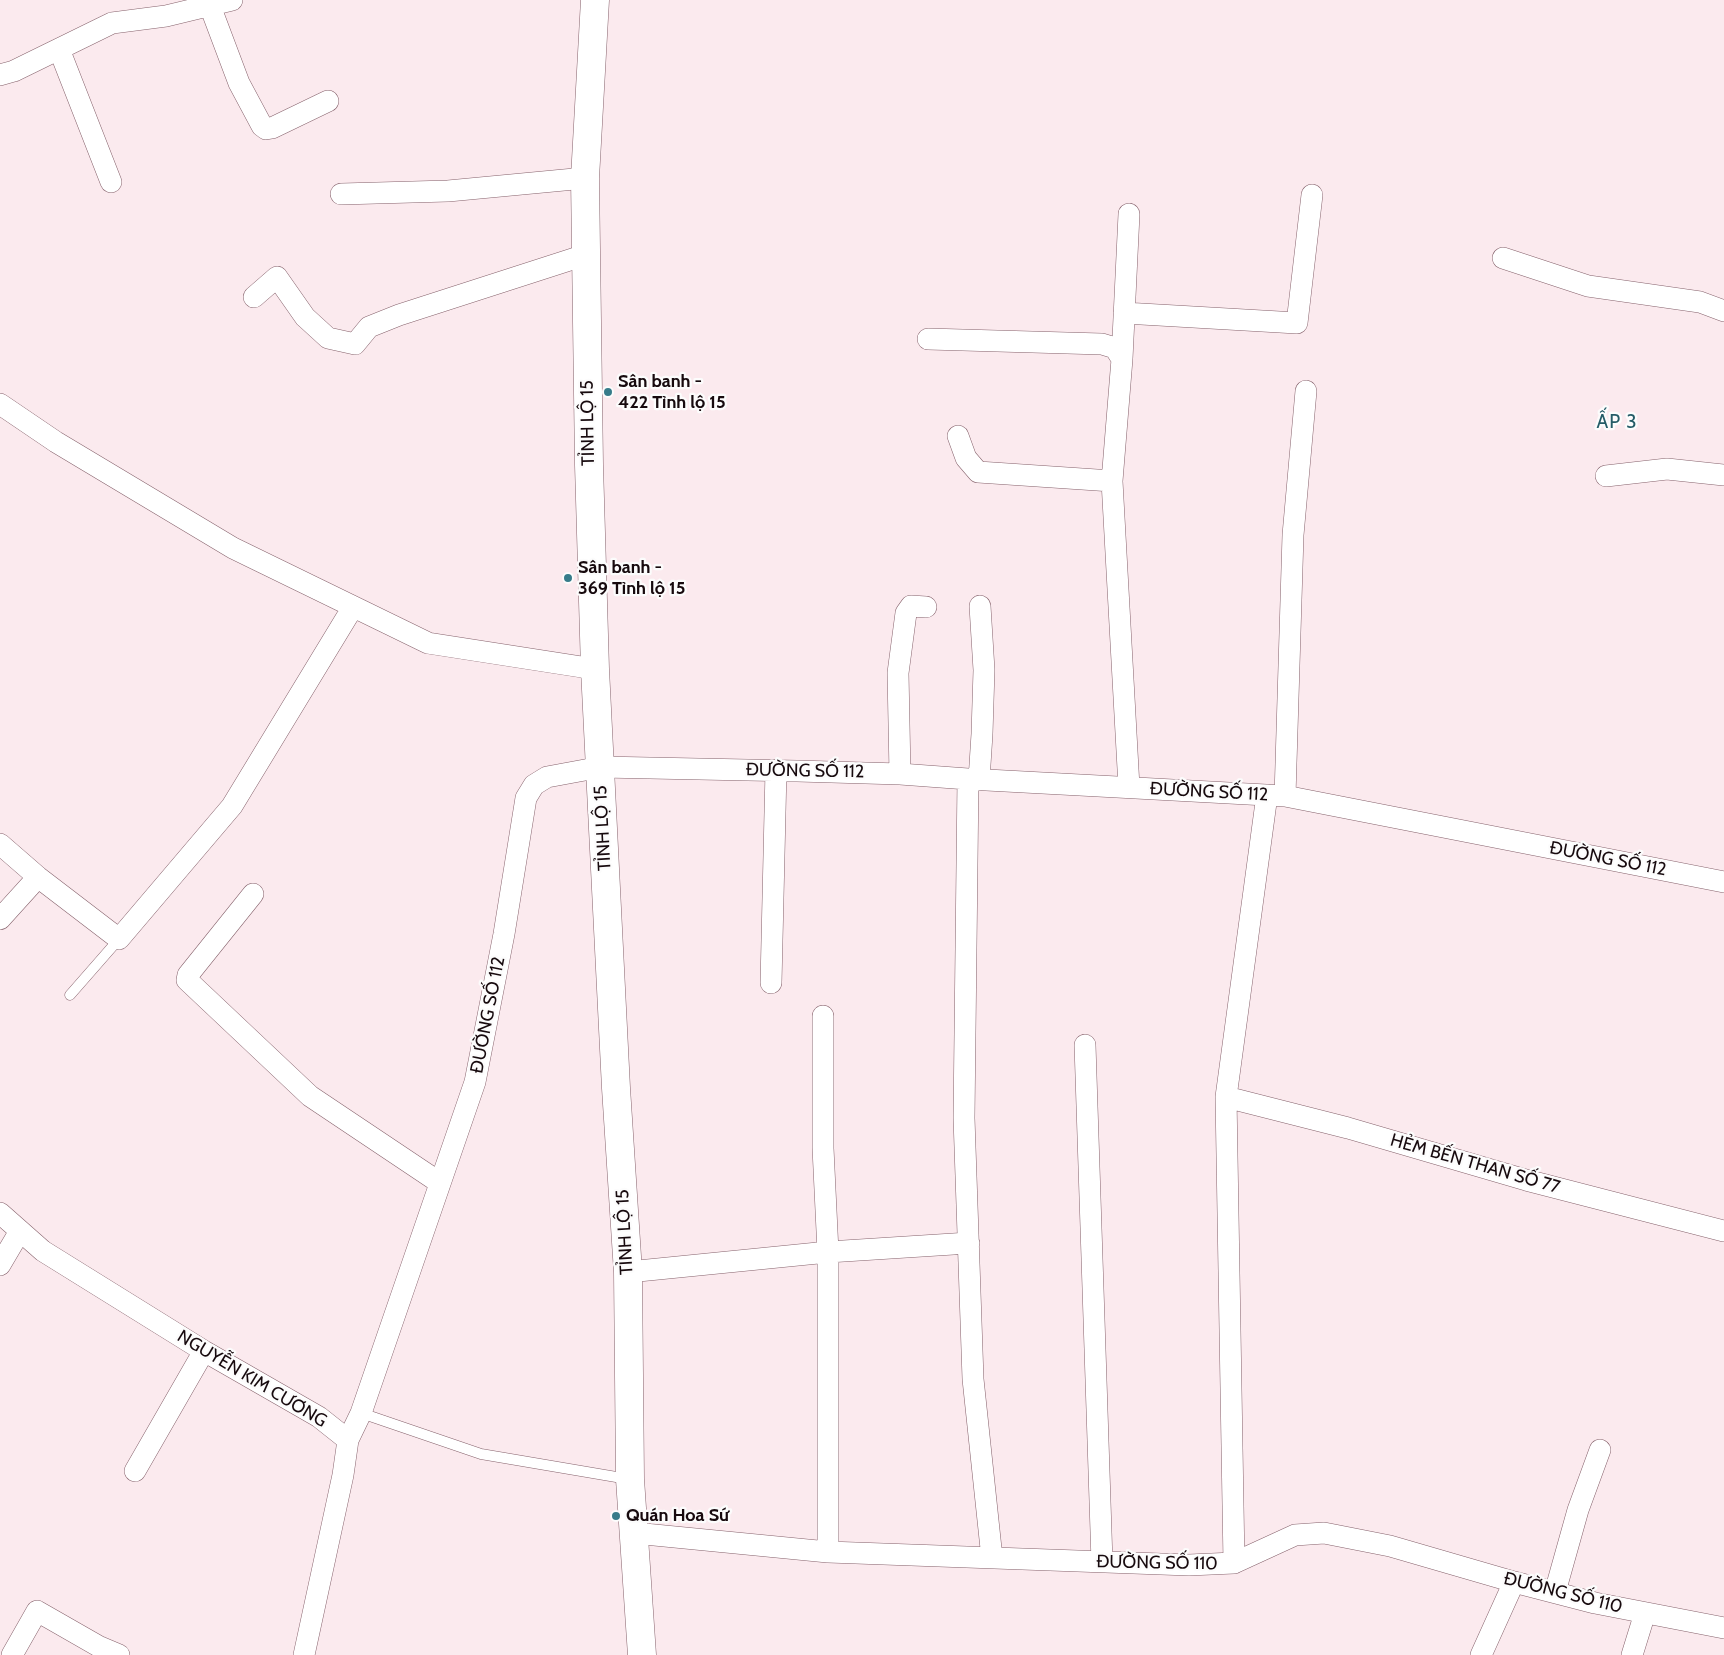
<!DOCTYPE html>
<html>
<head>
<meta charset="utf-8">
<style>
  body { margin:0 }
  canvas { display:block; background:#fbeaee }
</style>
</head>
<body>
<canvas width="1724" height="1655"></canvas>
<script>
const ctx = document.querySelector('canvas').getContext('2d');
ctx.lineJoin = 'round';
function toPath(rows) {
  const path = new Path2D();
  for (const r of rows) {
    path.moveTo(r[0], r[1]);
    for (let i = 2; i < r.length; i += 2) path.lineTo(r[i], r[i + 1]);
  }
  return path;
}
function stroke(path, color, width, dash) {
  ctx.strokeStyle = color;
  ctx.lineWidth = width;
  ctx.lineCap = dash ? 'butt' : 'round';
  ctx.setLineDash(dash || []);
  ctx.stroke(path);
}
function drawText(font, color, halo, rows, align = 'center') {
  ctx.font = font + ' Cabin,sans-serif';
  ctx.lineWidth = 4.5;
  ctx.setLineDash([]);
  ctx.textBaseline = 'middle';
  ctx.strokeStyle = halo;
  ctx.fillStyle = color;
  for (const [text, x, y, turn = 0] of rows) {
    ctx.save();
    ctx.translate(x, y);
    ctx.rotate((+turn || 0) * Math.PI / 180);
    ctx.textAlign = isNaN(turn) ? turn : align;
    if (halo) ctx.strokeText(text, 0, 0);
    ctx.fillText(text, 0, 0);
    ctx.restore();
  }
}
const lane = toPath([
  [70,995,119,939],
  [361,1413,481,1454,628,1479]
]);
const street = toPath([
  [210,6,239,83,262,126,266,129,272,128,328,101],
  [59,49,111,182],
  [0,75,14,71,112,23,166,16,232,0],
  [341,194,448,191,585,178],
  [1503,258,1588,286,1700,302,1724,311],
  [254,297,277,277,305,317,328,338,355,344,369,327,399,315,585,255],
  [1124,313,1297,323,1312,195],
  [928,339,1102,344,1115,348,1122,359,1112,481,1129,787],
  [1122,359,1129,214],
  [0,404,56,442,233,548,428,643,595,669],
  [958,436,966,458,978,472,1112,481],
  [1606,476,1667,469,1724,475],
  [900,774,898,673,906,613,911,606,926,607],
  [968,779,964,1118,973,1379,992,1558],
  [979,780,982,734,984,670,980,606],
  [1285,796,1293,535,1306,391],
  [0,844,38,877,119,939,232,806,353,607],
  [253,894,188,975,187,980,310,1096,440,1183],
  [0,919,38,877],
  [771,983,776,770],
  [823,1016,823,1148,828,1252,828,1552],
  [1085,1045,1102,1562],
  [1226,1097,1348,1128,1526,1180,1724,1231],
  [0,1213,43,1251,204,1351,319,1417,348,1440,343,1475,304,1655],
  [0,1265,20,1231],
  [628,1272,828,1252,969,1243],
  [348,1440,361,1413,475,1082,504,934,526,798,534,785,547,777,601,767,797,771,900,774,968,779,1285,796,1724,882],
  [135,1471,204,1351],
  [634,1533,828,1552,1189,1565,1234,1563,1295,1535,1324,1533,1390,1546,1514,1582,1595,1603,1724,1628],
  [1234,1563,1226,1097,1267,795],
  [1555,1592,1578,1510,1600,1450],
  [12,1655,37,1611,100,1647,119,1655],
  [1481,1655,1514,1582],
  [1632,1655,1645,1613]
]);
const secondary = toPath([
  [595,0,585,178,589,465,595,669,616,1088,628,1272,630,1479,642,1655]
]);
const markers = [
  [608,392,5,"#377c8a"],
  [568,578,5,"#377c8a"],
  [616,1516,5,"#377c8a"]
];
const poiNames = [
  ["Sân banh -",618,382],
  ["422 Tỉnh lộ 15",618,403],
  ["Sân banh -",578,568],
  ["369 Tỉnh lộ 15",578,589],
  ["Quán Hoa Sứ",626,1516]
];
const streetNames = [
  ["TỈNH LỘ 15",588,423,-91],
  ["ĐƯỜNG SỐ 112",805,771,1],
  ["ĐƯỜNG SỐ 112",1209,792,3],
  ["TỈNH LỘ 15",603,828,-93],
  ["ĐƯỜNG SỐ 112",1608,859,11],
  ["ĐƯỜNG SỐ 112",488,1015,-79],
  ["HẺM BẾN THAN SỐ 77",1475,1164,16],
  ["TỈNH LỘ 15",625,1232,-93],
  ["NGUYỄN KIM CƯƠNG",252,1379,31],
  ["ĐƯỜNG SỐ 110",1157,1563,1],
  ["ĐƯỜNG SỐ 110",1563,1593,14]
];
const neighbourhoodNames = [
  ["ẤP 3",1617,422]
];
stroke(lane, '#86626c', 11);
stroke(street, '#86626c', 22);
stroke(secondary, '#86626c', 29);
stroke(lane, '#fff', 10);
stroke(street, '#fff', 21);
stroke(secondary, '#fff', 28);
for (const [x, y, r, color] of markers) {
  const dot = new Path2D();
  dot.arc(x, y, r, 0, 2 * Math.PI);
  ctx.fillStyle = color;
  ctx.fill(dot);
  stroke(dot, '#fcfcfc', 2);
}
drawText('bold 18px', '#170a0e', '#fcfcfc', poiNames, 'left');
drawText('18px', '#170a0e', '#fcfcfc', streetNames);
ctx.letterSpacing = '1px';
drawText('19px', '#255c67', '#fcfcfc', neighbourhoodNames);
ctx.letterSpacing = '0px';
</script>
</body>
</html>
